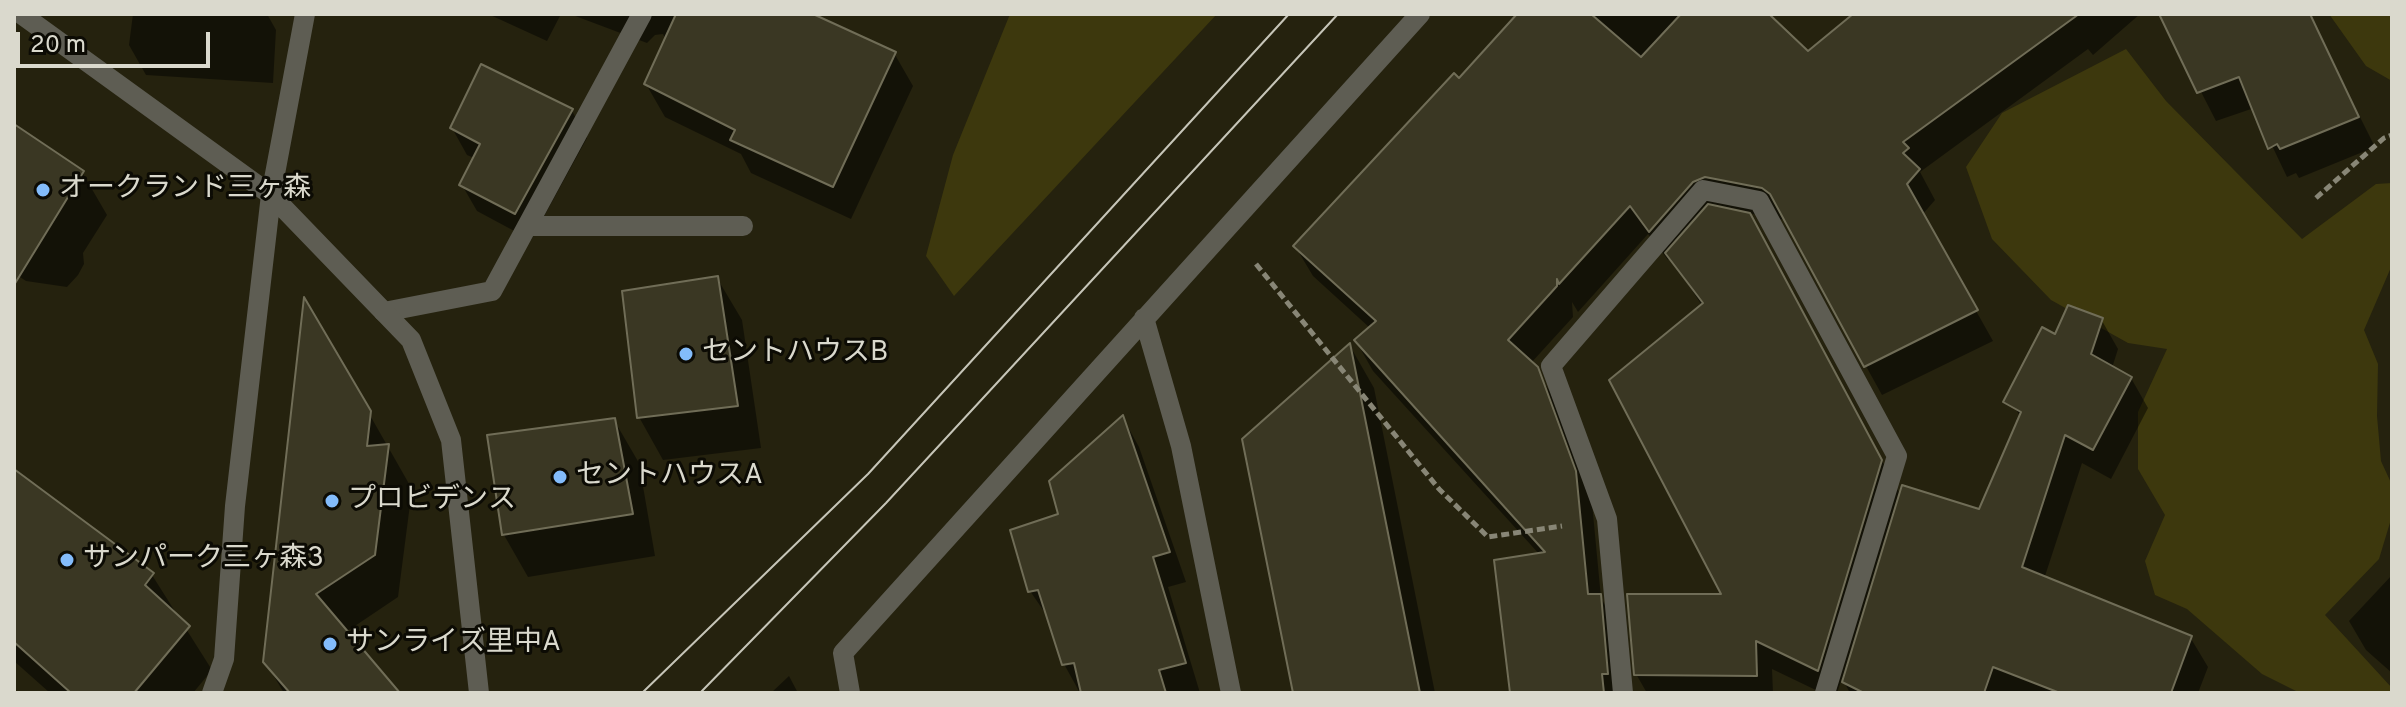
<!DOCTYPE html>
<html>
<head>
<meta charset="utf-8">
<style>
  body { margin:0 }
  #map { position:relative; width:2406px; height:707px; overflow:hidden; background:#25220e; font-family:Overpass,sans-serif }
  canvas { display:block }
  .frame { position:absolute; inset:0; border:16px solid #dad9cd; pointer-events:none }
  .scale { position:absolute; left:16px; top:32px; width:194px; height:36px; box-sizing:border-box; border:4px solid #dad9cd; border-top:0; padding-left:10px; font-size:24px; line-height:28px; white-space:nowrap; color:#dad9cd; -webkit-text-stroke:6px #0c0b04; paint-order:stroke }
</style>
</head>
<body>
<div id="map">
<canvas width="2406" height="707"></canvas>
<div class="frame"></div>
<div class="scale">20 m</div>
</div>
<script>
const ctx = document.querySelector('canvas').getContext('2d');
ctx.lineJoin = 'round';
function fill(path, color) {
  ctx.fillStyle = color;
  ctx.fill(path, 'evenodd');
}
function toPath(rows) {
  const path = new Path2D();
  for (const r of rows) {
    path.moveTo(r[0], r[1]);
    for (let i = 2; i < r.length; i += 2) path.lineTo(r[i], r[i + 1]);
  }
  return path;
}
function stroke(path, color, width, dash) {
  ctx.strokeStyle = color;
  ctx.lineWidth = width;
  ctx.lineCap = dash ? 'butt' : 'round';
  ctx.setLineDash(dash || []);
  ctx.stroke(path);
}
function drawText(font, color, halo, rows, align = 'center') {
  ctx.font = font + ' Overpass,"Noto Sans JP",sans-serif';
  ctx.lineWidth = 6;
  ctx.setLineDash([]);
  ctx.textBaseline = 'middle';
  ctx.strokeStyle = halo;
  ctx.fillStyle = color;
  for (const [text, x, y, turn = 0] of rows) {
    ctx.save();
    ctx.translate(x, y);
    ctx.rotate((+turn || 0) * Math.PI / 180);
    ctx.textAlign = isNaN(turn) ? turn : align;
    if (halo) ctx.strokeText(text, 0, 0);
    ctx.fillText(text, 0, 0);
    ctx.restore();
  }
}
const green = toPath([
  [1010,14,1217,14,954,296,926,256,953,155],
  [2329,14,2392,14,2392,81,2366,66],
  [2126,49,2166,101,2302,239,2376,184,2392,183,2392,265,2364,330,2378,364,2377,416,2381,461,2392,485,2392,516,2379,559,2325,615,2392,688,2392,693,2300,693,2262,674,2187,609,2155,595,2145,561,2165,515,2138,469,2138,412,2167,349,2128,343,2051,300,1992,239,1966,167,2002,113]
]);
const shadow = toPath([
  [133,14,267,14,276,30,273,83,146,75,129,45],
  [488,14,561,14,547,41],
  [570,14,808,14,894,53,913,86,851,219,751,173,741,154,665,117,646,84,666,40,663,34,655,35,647,43],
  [1520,14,1766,14,1808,53,1856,14,2140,14,2093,55,2088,49,1920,172,1935,200,1922,215,1993,341,1882,395,1785,220,1748,213,1901,496,1980,512,2021,418,2014,406,2056,337,2101,319,2118,349,2112,368,2131,378,2148,408,2111,479,2082,463,2045,576,2190,637,2208,667,2198,693,1850,693,1842,678,1837,693,1822,693,1772,669,1773,693,1647,693,1636,674,1724,596,1703,307,1670,257,1668,260,1648,234,1578,312,1572,302,1573,317,1531,363,1555,399,1592,503,1601,598,1617,626,1623,693,1512,693,1540,555,1373,371,1356,341,1370,328,1313,276,1295,246],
  [2161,14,2310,17,2375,147,2299,178,2296,173,2287,177,2254,108,2216,121],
  [572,111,587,138,531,240,477,211,462,185,474,158,467,155,452,128],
  [14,126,82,172,107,215,83,253,84,264,78,275,67,287,26,281,14,273],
  [717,278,742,320,761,448,663,460,639,417],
  [306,303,412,489,398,597,346,632,398,693,284,693,266,663],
  [1350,346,1374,388,1435,693,1295,693],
  [1123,418,1139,447,1186,582,1168,587,1200,693,1080,693,1064,664,1050,620,1030,591,1061,515],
  [614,420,639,463,655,556,528,577,504,535],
  [14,468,152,575,212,670,193,693,50,693,14,661],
  [2392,575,2392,673,2366,650,2349,621],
  [789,676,798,693,771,693]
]);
const building = toPath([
  [676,14,813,14,896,52,833,187,730,140,735,130,644,84,676,14],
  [1517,14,1591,14,1641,57,1681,14,1769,14,1808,51,1853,14,2079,14,1903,142,1909,148,1903,153,1920,169,1907,184,1978,310,1864,367,1770,194,1762,188,1705,177,1693,182,1649,232,1630,206,1559,284,1557,279,1557,286,1508,340,1538,367,1576,471,1588,594,1601,594,1608,674,1602,674,1604,693,1510,693,1494,560,1545,552,1354,340,1376,321,1293,246,1454,73,1459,78,1517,14],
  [2159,14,2310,14,2359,117,2280,149,2277,144,2268,149,2239,77,2197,93,2159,14],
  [481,64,573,109,515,214,459,185,480,144,450,128,481,64],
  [14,124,84,171,14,285,14,124],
  [1708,204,1750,213,1882,460,1818,671,1756,641,1757,676,1634,675,1627,594,1721,594,1609,380,1703,303,1665,253,1708,204],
  [718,276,738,406,637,418,622,291,718,276],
  [304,297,371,411,367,446,389,444,375,555,316,594,400,693,290,693,263,662,304,297],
  [2068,305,2103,318,2091,354,2132,377,2093,450,2065,435,2022,567,2192,636,2171,693,2060,693,1993,667,1984,693,1864,693,1842,682,1902,485,1979,509,2021,412,2003,402,2042,327,2055,334,2068,305],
  [1350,343,1420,693,1293,693,1242,439,1350,343],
  [1123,415,1170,552,1153,557,1186,663,1159,670,1166,693,1081,693,1074,663,1062,665,1038,590,1028,592,1010,530,1058,514,1049,481,1123,415],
  [615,418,633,514,502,535,487,435,615,418],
  [14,469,154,573,145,585,190,626,134,693,71,693,14,642,14,469]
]);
const path = toPath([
  [2316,198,2384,138,2392,135],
  [1256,264,1439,489,1488,537,1562,526]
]);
const lane = toPath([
  [527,226,743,226],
  [384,312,492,291,642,14]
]);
const street = toPath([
  [21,14,271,195,411,340,451,440,479,693],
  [1144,318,1181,446,1231,693],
  [212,693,224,659,235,506,271,195,305,14],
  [850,693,843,653,1420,14],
  [1623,693,1607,519,1551,366,1703,190,1759,201,1897,456,1825,693]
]);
const tram = toPath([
  [642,693,868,474,1289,14],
  [700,693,886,503,1338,14]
]);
const markers = [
  [43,190,8,"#83bcfb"],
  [686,354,8,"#83bcfb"],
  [560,477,8,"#83bcfb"],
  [332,501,8,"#83bcfb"],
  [67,560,8,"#83bcfb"],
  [330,644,8,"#83bcfb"]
];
const poiNames = [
  ["オークランド三ヶ森",59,190],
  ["セントハウスB",702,354],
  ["セントハウスA",576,477],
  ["プロビデンス",348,501],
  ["サンパーク三ヶ森3",83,560],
  ["サンライズ里中A",346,644]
];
fill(green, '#3d380d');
fill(shadow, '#0007');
fill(building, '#3a3723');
stroke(building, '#706d57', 2);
stroke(path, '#888676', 5, [8, 4]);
stroke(lane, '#5e5d53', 20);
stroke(street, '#5e5d53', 20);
stroke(tram, '#c6c5b8', 2);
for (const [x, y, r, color] of markers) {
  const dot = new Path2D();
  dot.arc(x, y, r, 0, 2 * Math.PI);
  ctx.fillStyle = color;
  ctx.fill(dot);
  stroke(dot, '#0c0b04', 3);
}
drawText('28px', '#dad9cd', '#0c0b04', poiNames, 'left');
</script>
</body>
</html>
